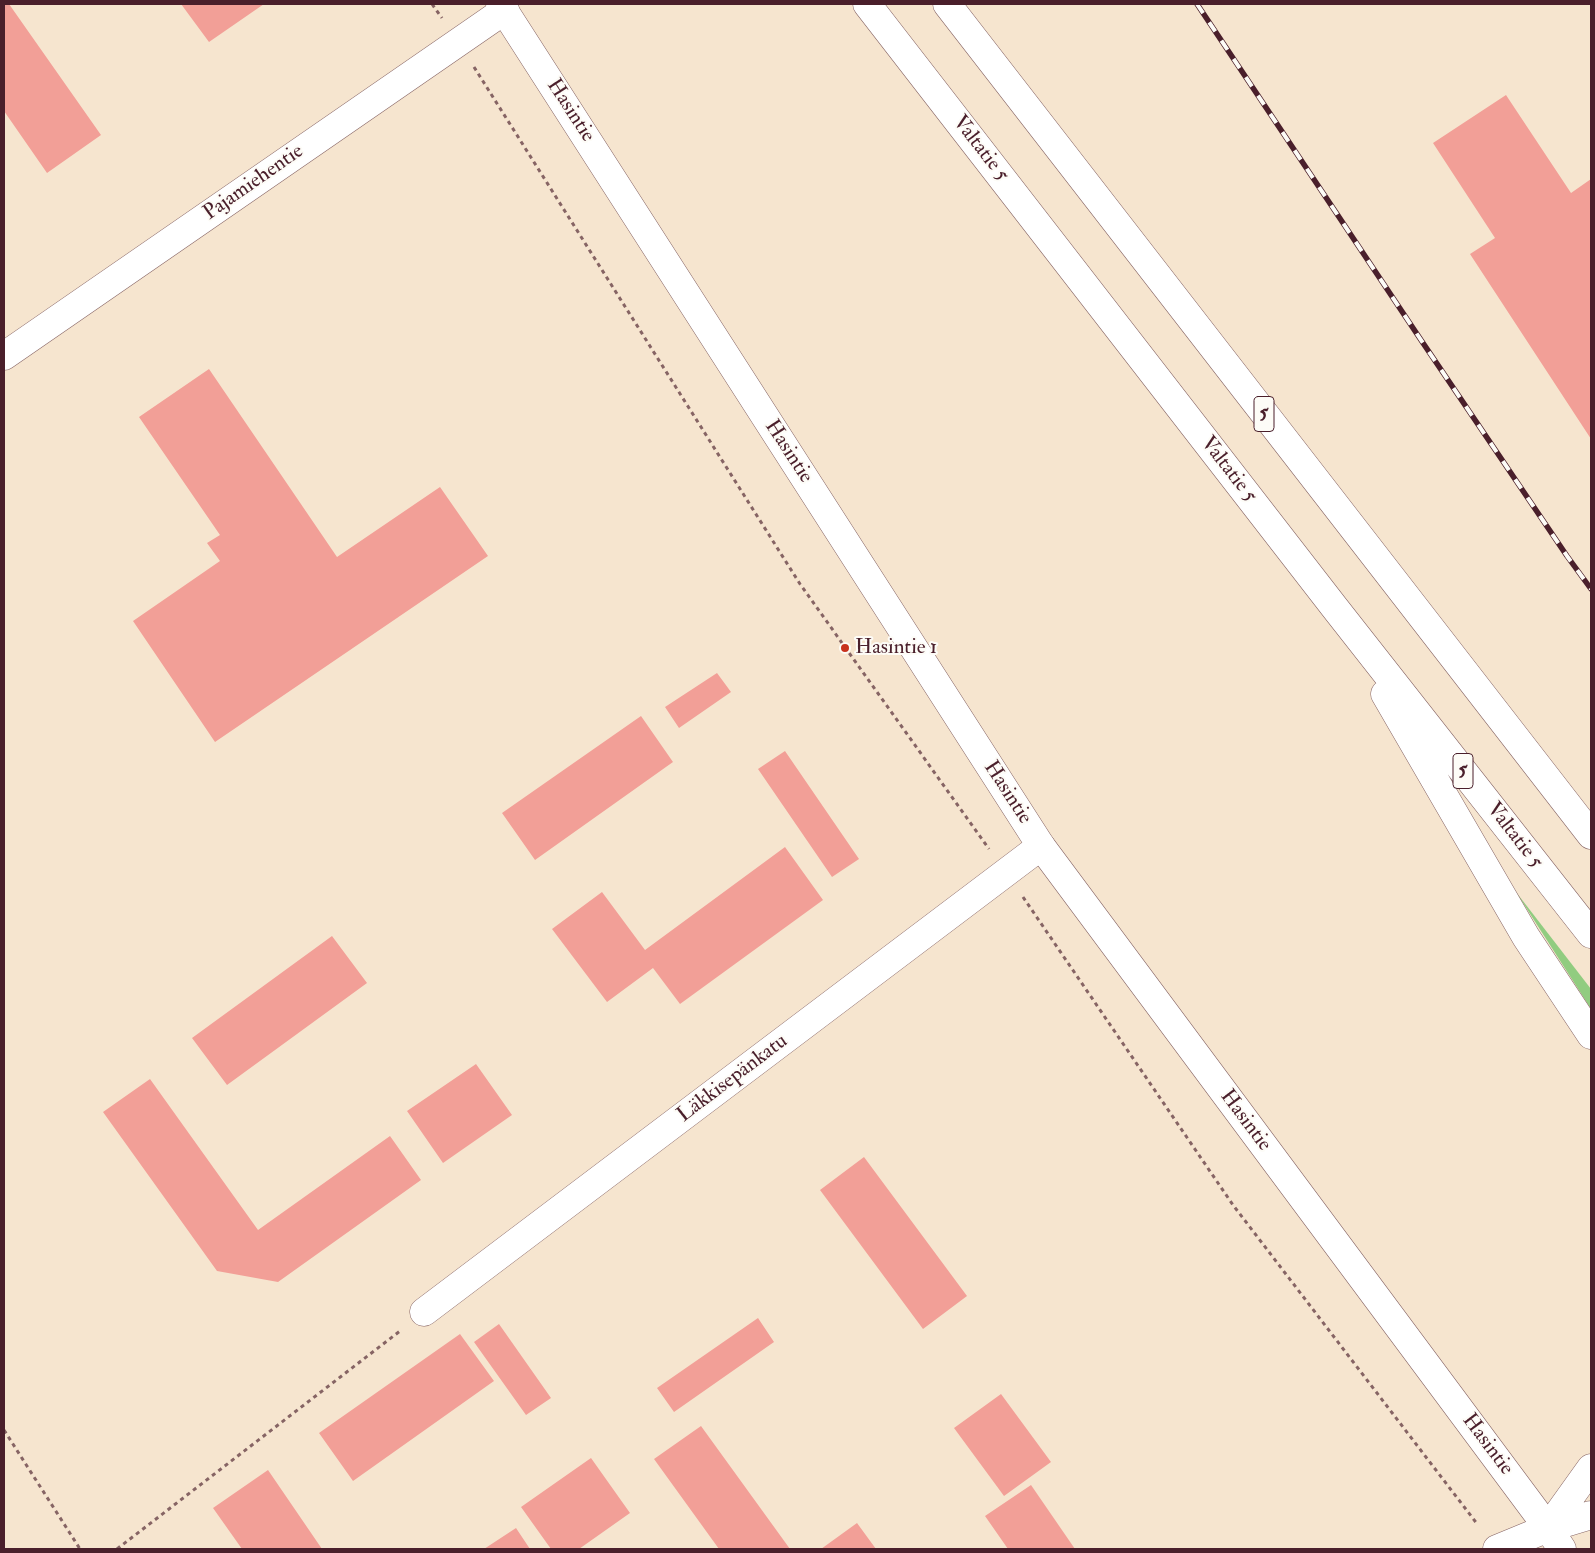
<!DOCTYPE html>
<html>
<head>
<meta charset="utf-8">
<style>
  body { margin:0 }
  #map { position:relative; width:1595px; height:1553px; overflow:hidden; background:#f6e5cf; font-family:"IM FELL Double Pica",serif }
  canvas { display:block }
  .frame { position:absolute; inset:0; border:5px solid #4a1f2b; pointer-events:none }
</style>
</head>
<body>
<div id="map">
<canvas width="1595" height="1553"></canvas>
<div class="frame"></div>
</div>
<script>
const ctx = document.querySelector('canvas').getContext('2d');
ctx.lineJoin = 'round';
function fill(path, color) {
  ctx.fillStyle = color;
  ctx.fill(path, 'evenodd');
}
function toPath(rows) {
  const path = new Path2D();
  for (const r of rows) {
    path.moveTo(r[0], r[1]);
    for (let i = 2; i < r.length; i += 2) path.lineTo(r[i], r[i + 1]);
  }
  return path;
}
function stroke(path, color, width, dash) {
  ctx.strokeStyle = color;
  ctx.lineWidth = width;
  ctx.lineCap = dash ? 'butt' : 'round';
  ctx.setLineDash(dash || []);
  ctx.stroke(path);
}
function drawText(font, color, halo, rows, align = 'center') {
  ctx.font = font + ' "IM FELL Double Pica",serif';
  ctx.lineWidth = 4;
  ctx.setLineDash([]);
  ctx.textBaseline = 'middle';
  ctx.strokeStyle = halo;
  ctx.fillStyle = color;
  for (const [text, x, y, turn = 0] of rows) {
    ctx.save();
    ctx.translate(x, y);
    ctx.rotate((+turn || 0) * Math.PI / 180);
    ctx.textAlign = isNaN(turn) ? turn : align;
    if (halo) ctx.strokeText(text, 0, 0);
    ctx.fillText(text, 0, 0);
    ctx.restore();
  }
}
const green = toPath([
  [1516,892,1591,989,1591,1009]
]);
const building = toPath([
  [4,4,9,4,101,135,47,173,4,111],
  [181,4,264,4,209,42],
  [1506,95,1571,193,1591,179,1591,439,1470,254,1495,238,1433,143],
  [209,369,337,557,440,487,488,556,215,742,133,621,220,561,207,543,220,535,139,417],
  [717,673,731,692,679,728,665,707],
  [641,716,673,762,535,860,502,813],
  [785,751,859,859,832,877,758,769],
  [785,847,823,900,680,1004,653,968,607,1002,552,929,602,892,645,950],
  [332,936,367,983,227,1085,192,1038],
  [476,1064,512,1115,443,1163,407,1111],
  [150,1079,258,1230,390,1136,421,1180,278,1282,217,1271,103,1112],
  [864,1157,967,1296,923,1329,820,1190],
  [758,1318,774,1342,674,1412,657,1388],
  [499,1324,551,1398,526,1415,474,1342],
  [460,1334,494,1381,353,1481,319,1433],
  [1001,1394,1051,1462,1004,1496,954,1428],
  [701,1426,790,1549,719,1549,654,1459],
  [591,1458,630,1513,579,1549,551,1549,521,1507],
  [268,1470,322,1549,242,1549,213,1508],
  [1031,1485,1075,1549,1008,1549,985,1516],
  [857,1523,876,1549,821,1549],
  [516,1528,530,1549,484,1549]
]);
const path = toPath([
  [432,4,442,18],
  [474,67,800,584,989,849],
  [1023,897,1233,1205,1478,1525],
  [4,1430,80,1549],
  [117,1549,400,1331]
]);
const street = toPath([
  [4,356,505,10],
  [424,1312,1041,846],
  [1497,1549,1548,1528]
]);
const secondary = toPath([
  [500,4,1041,846,1548,1528,1562,1549]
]);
const highway = toPath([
  [867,4,1335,608,1591,934],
  [947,4,1591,835],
  [1385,694,1526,937,1591,1035],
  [1548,1528,1591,1468],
  [1548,1528,1591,1515]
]);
const rail = toPath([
  [1197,4,1423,343,1567,556,1591,589]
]);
const markers = [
  [845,648,5,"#c8321e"]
];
const shields = [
  [1264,414,20],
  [1463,771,20]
];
const shieldNames = [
  ["5",1264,414],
  ["5",1463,771]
];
const streetNames = [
  ["Hasintie",570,111,57],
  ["Valtatie 5",980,149,52],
  ["Pajamiehentie",254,183,-35],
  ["Hasintie",788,452,57],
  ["Valtatie 5",1228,470,52],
  ["Hasintie",1007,793,57],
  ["Valtatie 5",1514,836,52],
  ["Läkkisepänkatu",733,1079,-37],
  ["Hasintie",1245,1121,53],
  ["Hasintie",1487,1445,53]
];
const poiNames = [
  ["Hasintie 1",855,648]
];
fill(green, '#91cc80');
fill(building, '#f29f97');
stroke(street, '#866464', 29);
stroke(secondary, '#866464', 29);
stroke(highway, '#866464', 29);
stroke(path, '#866464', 3, [4, 4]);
stroke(street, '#fff', 28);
stroke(secondary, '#fff', 28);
stroke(highway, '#fff', 28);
stroke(rail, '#4a1f2b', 5.5);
stroke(rail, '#fdfcf7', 4, [11]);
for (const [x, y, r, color] of markers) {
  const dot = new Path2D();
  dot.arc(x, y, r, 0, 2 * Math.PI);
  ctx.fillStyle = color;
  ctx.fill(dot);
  stroke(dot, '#fdfcf7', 2);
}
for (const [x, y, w] of shields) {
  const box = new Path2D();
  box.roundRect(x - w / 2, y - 17.5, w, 35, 4);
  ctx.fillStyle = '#fdfcf7';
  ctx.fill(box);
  stroke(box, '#4a1f2b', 1);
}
drawText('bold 20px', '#4a1f2b', null, shieldNames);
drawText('21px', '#4a1f2b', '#fdfcf7', streetNames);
drawText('21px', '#4a1f2b', '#fdfcf7', poiNames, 'left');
</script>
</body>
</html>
